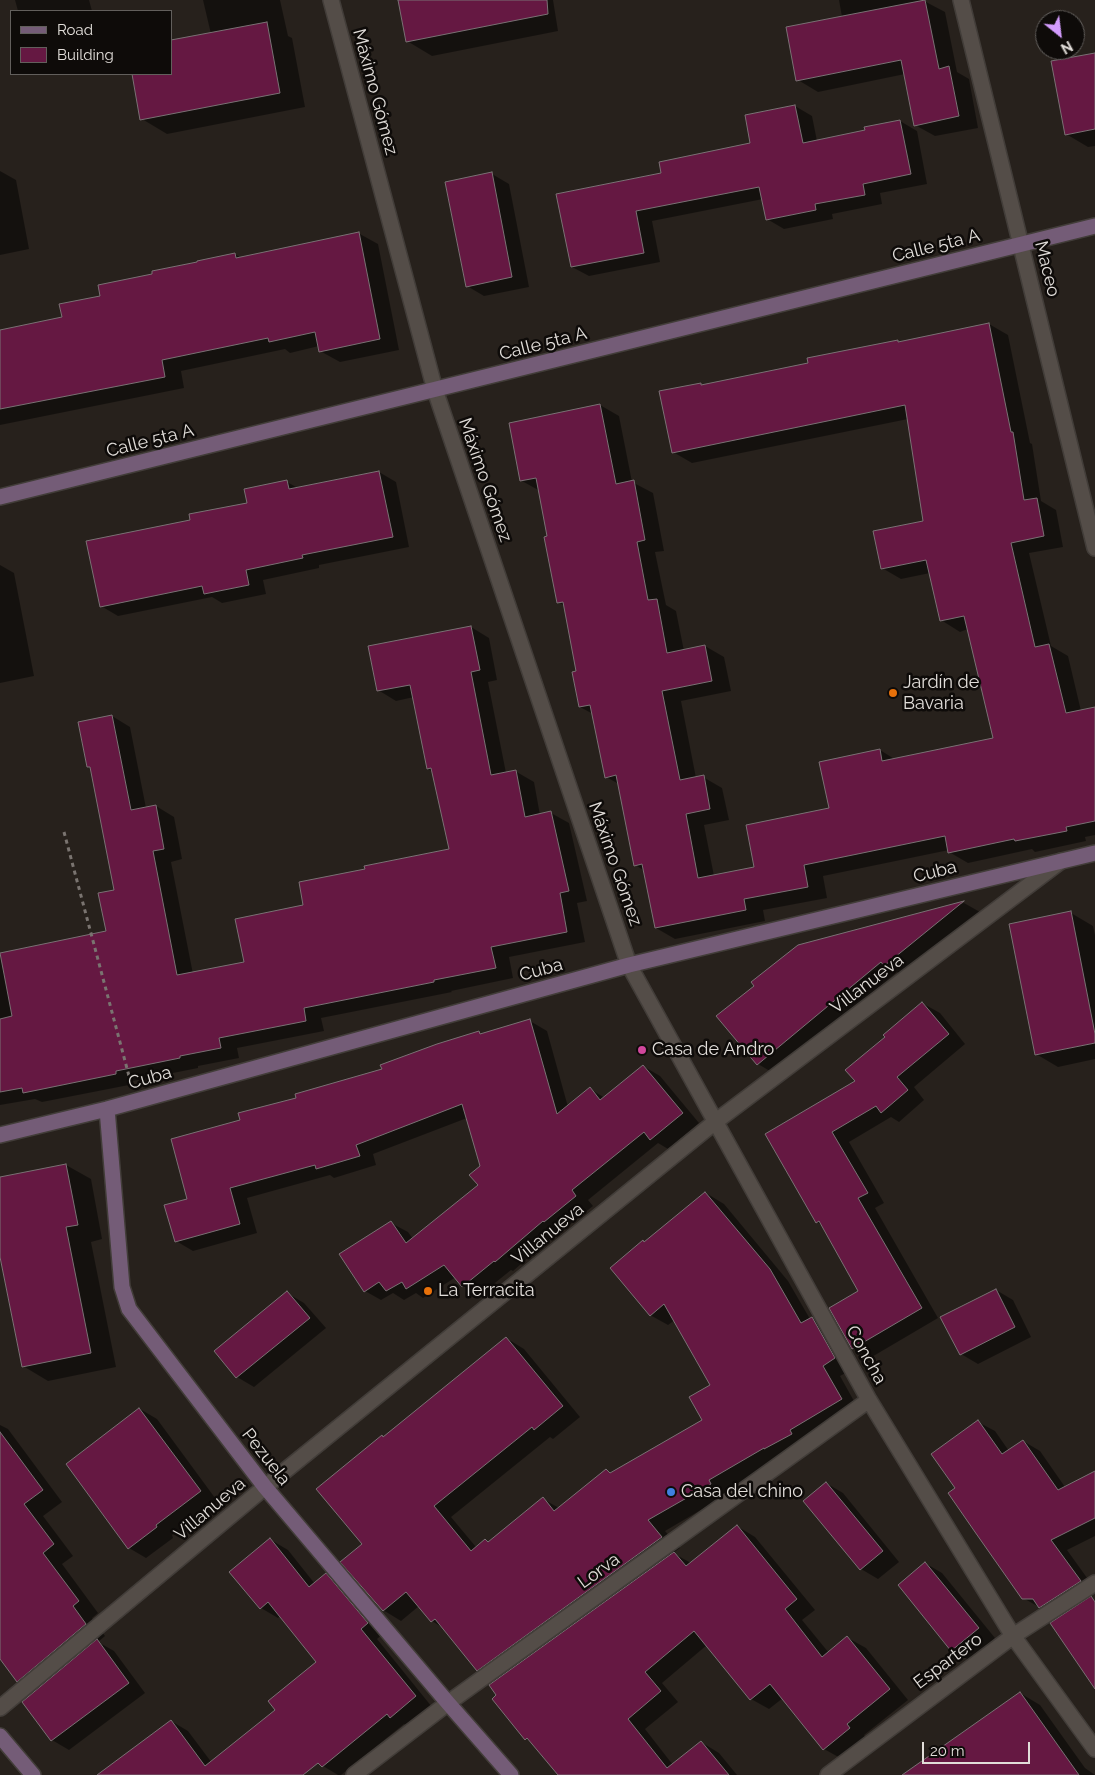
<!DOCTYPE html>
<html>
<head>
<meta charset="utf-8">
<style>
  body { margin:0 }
  #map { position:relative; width:1095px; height:1775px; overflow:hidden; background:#27211c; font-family:Raleway,sans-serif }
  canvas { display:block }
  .legend { position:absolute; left:10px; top:10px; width:162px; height:65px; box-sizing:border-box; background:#0e0b09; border:1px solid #625f5c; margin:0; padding:6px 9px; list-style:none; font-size:15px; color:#e1ddd9 }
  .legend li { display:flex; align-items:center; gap:10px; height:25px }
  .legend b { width:25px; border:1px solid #625f5c }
  .north { position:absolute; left:1035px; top:10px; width:50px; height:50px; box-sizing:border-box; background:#0e0b09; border:1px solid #625f5c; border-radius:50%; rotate:151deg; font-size:14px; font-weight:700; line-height:20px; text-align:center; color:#e1ddd9 }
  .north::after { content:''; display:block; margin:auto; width:18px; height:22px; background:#d39cfd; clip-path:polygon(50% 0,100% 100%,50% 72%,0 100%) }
  .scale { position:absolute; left:922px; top:1742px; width:108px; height:22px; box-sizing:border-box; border:2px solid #e1ddd9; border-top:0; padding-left:6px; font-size:15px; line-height:18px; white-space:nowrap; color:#e1ddd9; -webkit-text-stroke:4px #0e0b09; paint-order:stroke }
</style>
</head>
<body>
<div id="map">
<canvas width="1095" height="1775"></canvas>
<ul class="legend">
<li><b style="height:6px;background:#745c77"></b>Road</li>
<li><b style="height:14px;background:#651842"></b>Building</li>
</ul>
<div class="north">N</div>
<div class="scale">20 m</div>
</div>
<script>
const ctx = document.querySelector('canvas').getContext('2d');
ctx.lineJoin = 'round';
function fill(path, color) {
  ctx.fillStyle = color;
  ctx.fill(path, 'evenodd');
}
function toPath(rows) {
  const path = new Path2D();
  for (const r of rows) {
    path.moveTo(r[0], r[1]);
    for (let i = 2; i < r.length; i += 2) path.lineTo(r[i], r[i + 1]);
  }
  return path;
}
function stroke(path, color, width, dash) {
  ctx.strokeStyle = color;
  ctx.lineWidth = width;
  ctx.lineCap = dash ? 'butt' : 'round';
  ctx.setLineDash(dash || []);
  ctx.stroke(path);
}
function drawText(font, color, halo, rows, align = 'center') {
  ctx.font = font + ' Raleway,sans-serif';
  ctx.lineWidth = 5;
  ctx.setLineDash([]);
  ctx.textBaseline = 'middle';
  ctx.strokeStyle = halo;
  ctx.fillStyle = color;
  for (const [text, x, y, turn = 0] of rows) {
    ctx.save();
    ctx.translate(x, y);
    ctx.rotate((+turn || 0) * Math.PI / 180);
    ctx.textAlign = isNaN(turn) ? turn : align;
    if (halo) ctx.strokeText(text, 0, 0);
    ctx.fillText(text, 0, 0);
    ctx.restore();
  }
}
const shadow = toPath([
  [15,0,89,0,92,11,18,11],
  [203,0,280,0,288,36,292,38,305,107,167,134,142,119,133,74,171,74,211,34],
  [399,0,553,0,558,31,432,56,407,41],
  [839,0,926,0,926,2,945,12,957,72,969,79,978,128,935,136,915,125,905,74,818,92,798,80,842,17],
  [1095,54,1095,146,1088,147,1066,134],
  [795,106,812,116,817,141,866,131,900,121,917,131,927,184,880,193,882,204,832,214,833,219,784,229,767,219,763,199,652,221,660,262,589,276,572,267,663,174,752,144],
  [0,171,16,180,29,249,0,255],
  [492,174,509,184,529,287,484,296,467,286],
  [358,233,378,244,399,350,340,362,320,351,319,346,290,353,285,349,181,371,184,388,0,425,0,331,63,318,102,297,154,275,235,254,241,258],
  [989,324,1008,335,1030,443,1032,444,1041,501,1056,510,1063,547,1029,553,1051,646,1068,656,1081,711,1095,709,1095,835,1085,837,1086,841,1035,852,1032,849,968,863,949,852,949,850,823,876,827,898,763,910,765,921,675,939,656,928,645,871,635,865,619,784,606,777,593,714,580,707,577,672,565,606,558,602,540,491,522,481,600,405,619,416,632,482,653,493,664,551,655,552,666,605,676,611,684,651,705,646,724,657,731,691,681,701,696,778,703,777,722,788,729,820,704,825,714,876,755,868,830,809,880,750,896,760,994,739,968,629,960,632,941,620,930,573,901,579,882,568,924,522,908,419,692,463,673,452,701,384,703,386,810,364,898,341,900,343],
  [379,472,396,482,409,547,319,565,319,568,263,580,266,594,222,603,212,597,118,616,101,606,191,521,248,504,287,482,298,488],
  [0,565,14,573,34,676,0,683],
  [471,627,489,638,497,680,488,682,506,773,515,771,534,782,540,815,551,813,569,823,587,901,577,903,585,942,509,957,513,978,451,991,452,992,321,1018,324,1031,237,1048,239,1058,198,1066,198,1068,133,1081,134,1084,42,1102,35,1099,0,1105,0,954,107,932,116,891,91,768,88,767,112,716,130,727,146,808,156,806,174,817,182,859,171,862,193,974,245,963,305,906,450,850,433,772,428,769,414,697,396,701,378,690],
  [964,903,980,912,902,975,897,972,775,1074,758,1064,718,1016,755,986,798,946],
  [1071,913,1093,926,1095,935,1095,1059,1058,1067,1036,1054],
  [922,1003,940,1013,965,1044,914,1087,924,1100,899,1122,891,1117,849,1142,884,1203,875,1208,938,1318,870,1358,852,1348,860,1291,823,1226,817,1222,767,1134,857,1082,886,1037],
  [530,1021,547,1031,568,1107,590,1089,605,1098,643,1066,660,1076,699,1123,668,1149,658,1143,588,1200,593,1206,562,1231,560,1230,513,1271,511,1270,480,1295,463,1286,456,1277,423,1298,416,1293,404,1300,393,1293,381,1300,365,1291,391,1223,408,1232,413,1239,480,1185,482,1166,467,1118,373,1154,376,1165,334,1178,330,1175,247,1198,257,1233,193,1251,176,1241,188,1200,242,1121,297,1098,384,1070,479,1033,482,1035],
  [66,1165,91,1179,102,1239,91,1242,116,1367,48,1381,23,1366,2,1259,0,1260,0,1178],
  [706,1193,724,1204,788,1281,810,1319,812,1318,831,1329,853,1369,840,1376,859,1410,726,1491,728,1494,665,1531,680,1548,673,1553,691,1563,737,1526,755,1537,815,1610,802,1620,829,1653,848,1638,866,1648,908,1700,864,1735,867,1739,842,1759,824,1749,783,1698,769,1709,751,1699,707,1645,662,1683,678,1702,645,1729,673,1765,701,1742,719,1753,737,1775,560,1775,533,1742,526,1739,498,1695,497,1681,478,1670,445,1629,432,1621,419,1606,401,1621,383,1610,364,1545,382,1436,384,1438,506,1338,524,1349,580,1417,553,1439,550,1437,451,1517,476,1547,485,1540,489,1543,543,1499,559,1508,606,1470,612,1474,704,1420,712,1385,675,1320,668,1325,650,1315,645,1243],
  [996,1290,1013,1300,1031,1337,978,1364,961,1354],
  [287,1293,304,1303,326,1328,254,1387,237,1377],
  [140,1409,157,1419,218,1502,172,1535,173,1538,146,1558,129,1548],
  [978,1422,995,1431,1009,1451,1023,1441,1040,1451,1065,1487,1095,1472,1095,1536,1067,1550,1095,1589,1095,1592,1057,1617,1023,1598,957,1488],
  [0,1425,8,1429,62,1502,43,1516,73,1556,62,1564,98,1613,92,1618,105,1636,98,1642,114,1651,145,1693,69,1750,52,1740,36,1692,18,1681,0,1657],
  [826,1483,843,1493,899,1562,878,1579,861,1569],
  [271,1540,288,1550,315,1584,326,1575,343,1585,384,1633,377,1639,432,1707,408,1726,404,1724,341,1775,338,1775,318,1763,318,1662,280,1616,278,1618,261,1608],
  [925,1563,942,1573,995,1638,969,1660,952,1650],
  [1020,1693,1040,1705,1085,1768,1095,1775,904,1775],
  [171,1721,188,1731,212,1763,268,1775,99,1775]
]);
const building = toPath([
  [398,0,547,0,548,14,406,42,398,0],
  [925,0,939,69,949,66,959,116,914,126,901,60,796,81,786,27,925,0],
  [267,22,280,93,140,120,132,74,171,74,171,40,267,22],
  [1095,53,1095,129,1065,135,1051,61,1095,53],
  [795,105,803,143,865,130,864,127,900,120,911,174,863,184,865,195,815,204,816,210,766,220,759,187,636,211,644,253,571,267,556,194,661,173,659,162,750,143,745,115,795,105],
  [492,172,512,277,466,287,445,182,492,172],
  [359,232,380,339,319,352,315,332,269,342,268,338,162,360,165,377,0,409,0,330,62,317,59,304,100,296,98,285,152,274,152,271,197,262,197,261,235,253,236,258,359,232],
  [989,323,1011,432,1013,432,1024,500,1037,498,1044,536,1011,543,1035,647,1049,644,1066,713,1095,707,1095,821,1066,827,1067,831,1015,841,1014,839,948,853,945,836,804,865,808,887,744,899,746,910,655,928,642,864,634,866,616,775,605,778,590,705,579,707,572,672,576,671,563,602,557,603,544,537,547,536,536,478,520,481,509,423,600,404,616,484,634,480,645,540,637,542,648,600,657,599,667,653,705,645,712,681,662,691,680,780,704,775,710,809,686,814,698,878,754,867,746,825,829,808,819,762,880,749,882,761,993,738,964,616,940,621,926,560,881,569,873,531,923,521,905,405,672,453,659,391,701,383,701,385,808,363,807,358,898,340,898,342,989,323],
  [379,471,393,537,302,555,303,558,246,570,249,585,204,594,202,586,100,607,86,541,190,520,189,514,247,503,244,489,287,480,289,489,379,471],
  [471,626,480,670,471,672,491,775,516,770,525,817,551,811,569,891,560,893,567,932,491,947,496,968,434,980,434,982,304,1008,306,1021,219,1038,221,1048,180,1056,180,1058,116,1071,116,1074,23,1093,22,1088,0,1092,0,1019,12,1016,0,953,106,931,98,893,114,890,90,767,87,767,78,722,112,715,131,810,156,805,164,849,153,851,177,975,244,962,235,919,303,905,299,882,365,869,364,866,449,849,431,768,427,769,410,685,377,691,368,646,471,626],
  [964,901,884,966,881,962,757,1065,716,1016,754,986,751,982,798,945,964,901],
  [1071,911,1095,1034,1095,1043,1035,1055,1009,924,1071,911],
  [922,1002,949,1034,897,1077,908,1090,881,1113,876,1106,832,1132,868,1193,858,1198,922,1308,852,1349,829,1308,858,1291,819,1221,816,1223,765,1134,855,1081,845,1070,885,1037,883,1035,922,1002],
  [530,1019,557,1114,590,1087,600,1100,643,1065,683,1113,650,1140,644,1132,572,1190,576,1196,544,1222,543,1221,495,1262,494,1261,462,1287,444,1265,406,1289,402,1282,386,1291,379,1282,364,1292,339,1254,391,1221,406,1243,478,1185,469,1175,480,1166,462,1104,356,1145,360,1156,316,1169,315,1165,230,1188,240,1224,175,1242,164,1205,187,1199,171,1139,240,1120,238,1113,296,1098,295,1094,382,1069,380,1065,437,1044,479,1031,480,1034,530,1019],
  [66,1164,78,1225,66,1227,91,1353,22,1367,0,1257,0,1177,66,1164],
  [705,1192,770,1269,801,1323,812,1317,835,1358,823,1366,842,1399,790,1430,792,1434,764,1449,764,1448,709,1480,711,1484,648,1520,662,1537,477,1671,435,1619,431,1622,406,1592,383,1611,340,1562,362,1544,316,1489,382,1435,383,1437,506,1337,563,1406,534,1430,532,1427,434,1506,471,1551,485,1539,488,1542,543,1497,554,1511,606,1469,610,1473,702,1420,689,1397,710,1385,664,1304,650,1316,610,1268,643,1240,644,1242,705,1192],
  [996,1289,1015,1327,960,1355,940,1317,996,1289],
  [287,1291,310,1318,236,1378,214,1351,287,1291],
  [139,1408,201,1491,156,1525,157,1527,128,1549,66,1464,139,1408],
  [978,1420,1002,1454,1023,1440,1058,1490,1095,1471,1095,1518,1051,1540,1081,1581,1039,1608,1033,1599,1022,1599,975,1532,948,1493,955,1488,931,1454,978,1420],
  [0,1432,43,1490,24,1504,54,1544,43,1553,79,1601,73,1606,86,1624,17,1682,0,1659,0,1432],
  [826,1482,883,1551,860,1570,803,1501,826,1482],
  [737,1525,797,1599,785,1609,822,1657,847,1636,890,1689,847,1724,850,1728,823,1750,770,1684,750,1700,694,1631,645,1672,661,1691,628,1719,667,1768,701,1741,729,1775,558,1775,527,1738,525,1740,492,1699,496,1695,489,1685,674,1552,686,1566,737,1525],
  [270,1538,309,1587,326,1573,368,1623,361,1629,416,1696,390,1718,387,1714,322,1767,318,1763,303,1775,97,1775,171,1720,205,1766,275,1710,268,1701,316,1662,268,1602,260,1609,229,1572,270,1538],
  [925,1562,979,1628,951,1651,898,1585,925,1562],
  [1091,1596,1095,1602,1095,1689,1050,1623,1091,1596],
  [97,1639,129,1683,51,1741,22,1702,97,1639],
  [1020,1692,1079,1775,902,1775,1020,1692]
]);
const path = toPath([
  [64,832,129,1076]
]);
const street = toPath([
  [331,0,435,390,629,965,869,1400,1013,1636,1095,1749],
  [961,0,1095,548],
  [0,1708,265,1487,715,1122,1061,861],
  [354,1775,448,1703,869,1400],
  [828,1775,1013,1636,1095,1583]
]);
const secondary = toPath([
  [0,497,1095,226],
  [107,1109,122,1287,129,1309,265,1487,448,1703,511,1775],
  [0,1135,107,1109,629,965,1095,853],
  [0,1736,33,1775]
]);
const markers = [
  [893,693,5,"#e8710a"],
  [642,1050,5,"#d1479c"],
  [428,1291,5,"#e8710a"],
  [671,1492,5,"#3f7fe0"]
];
const streetNames = [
  ["Máximo Gómez",375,92,75],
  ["Calle 5ta A",936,246,-14],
  ["Maceo",1047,269,76],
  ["Calle 5ta A",543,344,-14],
  ["Calle 5ta A",150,441,-14],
  ["Máximo Gómez",485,480,71],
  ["Máximo Gómez",615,864,71],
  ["Cuba",935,872,-14],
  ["Cuba",541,970,-15],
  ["Villanueva",867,984,-37],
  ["Cuba",150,1078,-16],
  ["Villanueva",548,1234,-39],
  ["Concha",866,1355,61],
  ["Pezuela",266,1457,52],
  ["Villanueva",210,1509,-40],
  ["Lorva",599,1571,-36],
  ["Espartero",948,1661,-37]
];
const poiNames = [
  ["Jardín de",903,683],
  ["Bavaria",903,704],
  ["Casa de Andro",652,1050],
  ["La Terracita",438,1291],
  ["Casa del chino",681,1492]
];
fill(shadow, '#0007');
fill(building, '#651842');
stroke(building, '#7a7174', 1);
stroke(street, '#423d39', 18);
stroke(secondary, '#423d39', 18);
stroke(path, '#7a7470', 3, [4, 4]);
stroke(street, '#544d48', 15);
stroke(secondary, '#745c77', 15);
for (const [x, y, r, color] of markers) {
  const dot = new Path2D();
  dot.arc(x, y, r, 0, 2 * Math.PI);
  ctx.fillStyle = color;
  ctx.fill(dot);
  stroke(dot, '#0e0b09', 2);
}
drawText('18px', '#e1ddd9', '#0e0b09', streetNames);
drawText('18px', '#e1ddd9', '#0e0b09', poiNames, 'left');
</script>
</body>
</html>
